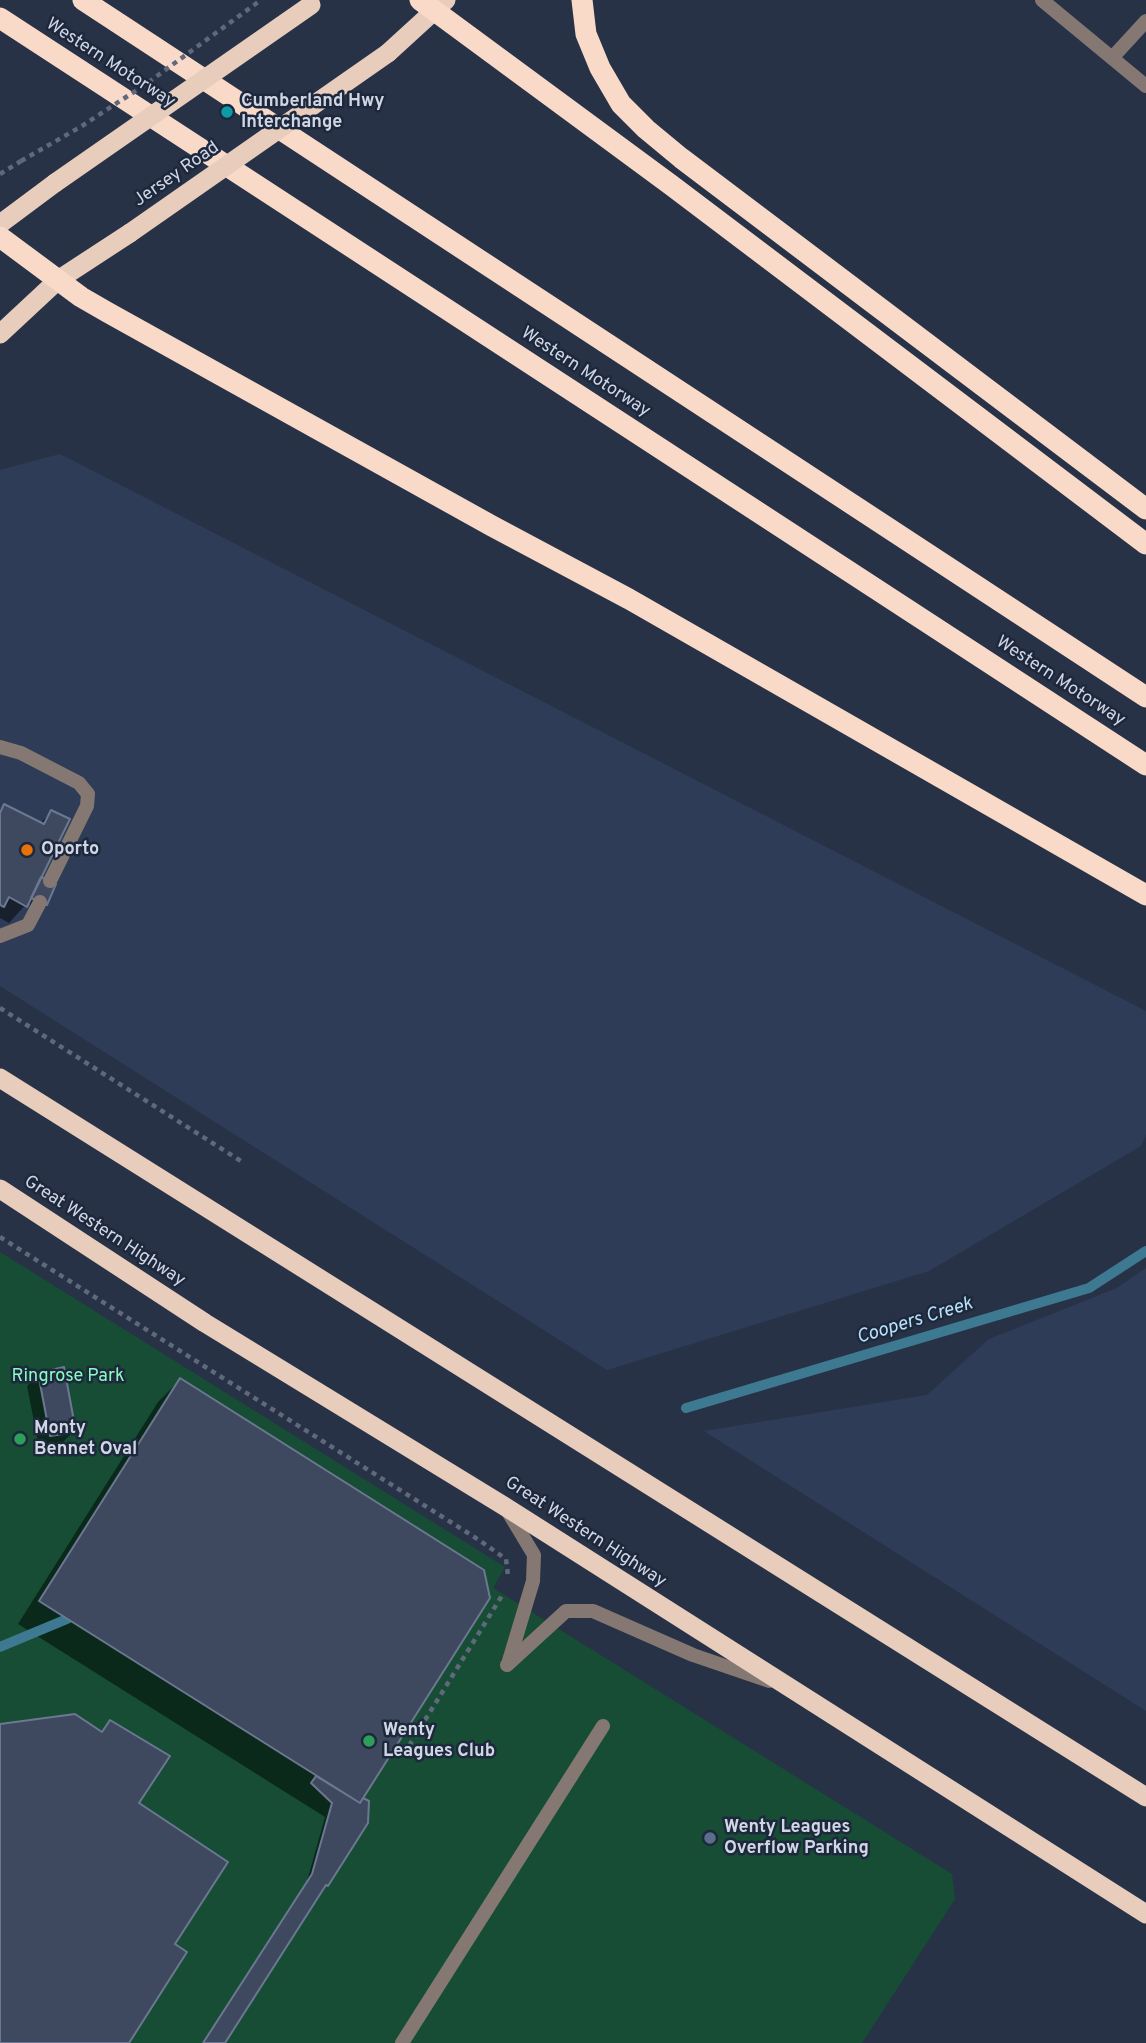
<!DOCTYPE html>
<html>
<head>
<meta charset="utf-8">
<style>
  body { margin:0 }
  canvas { display:block; background:#273247 }
</style>
</head>
<body>
<canvas width="1146" height="2043"></canvas>
<script>
const ctx = document.querySelector('canvas').getContext('2d');
ctx.lineJoin = 'round';
function fill(path, color) {
  ctx.fillStyle = color;
  ctx.fill(path, 'evenodd');
}
function toPath(rows) {
  const path = new Path2D();
  for (const r of rows) {
    path.moveTo(r[0], r[1]);
    for (let i = 2; i < r.length; i += 2) path.lineTo(r[i], r[i + 1]);
  }
  return path;
}
function stroke(path, color, width, dash) {
  ctx.strokeStyle = color;
  ctx.lineWidth = width;
  ctx.lineCap = dash ? 'butt' : 'round';
  ctx.setLineDash(dash || []);
  ctx.stroke(path);
}
function drawText(font, color, halo, rows, align = 'center') {
  ctx.font = font + ' Overpass,sans-serif';
  ctx.lineWidth = 5;
  ctx.setLineDash([]);
  ctx.textBaseline = 'middle';
  ctx.strokeStyle = halo;
  ctx.fillStyle = color;
  for (const [text, x, y, turn = 0] of rows) {
    ctx.save();
    ctx.translate(x, y);
    ctx.rotate((+turn || 0) * Math.PI / 180);
    ctx.textAlign = isNaN(turn) ? turn : align;
    if (halo) ctx.strokeText(text, 0, 0);
    ctx.fillText(text, 0, 0);
    ctx.restore();
  }
}
const built = toPath([
  [60,454,1146,1011,1146,1135,1141,1146,929,1271,607,1370,0,986,0,470],
  [1146,1268,1146,1711,704,1431,927,1395,989,1339,1117,1288]
]);
const green = toPath([
  [0,1252,505,1567,493,1588,952,1874,955,1899,862,2043,0,2043]
]);
const shadow = toPath([
  [5,806,40,823,52,812,39,878,40,909,27,903,9,923,0,918,0,810],
  [38,1374,74,1431,63,1442,39,1447,27,1386],
  [180,1380,488,1598,357,1804,327,1885,222,2043,203,2043,307,1881,325,1817,18,1624,158,1402]
]);
const stream = toPath([
  [686,1408,1089,1288,1146,1251],
  [0,1647,67,1619]
]);
const building = toPath([
  [4,804,44,824,51,810,70,819,27,907,9,897,4,907,0,905,0,813,4,804],
  [41,877,56,884,47,905,31,898,41,877],
  [64,1367,76,1432,50,1436,38,1373,64,1367],
  [180,1378,484,1570,490,1598,360,1803,39,1601,180,1378],
  [75,1714,102,1732,110,1720,170,1756,139,1803,228,1862,175,1944,187,1952,129,2043,0,2043,0,1724,75,1714],
  [316,1776,360,1803,363,1798,369,1801,368,1823,328,1886,326,1885,225,2043,203,2043,312,1874,332,1803,311,1783,316,1776]
]);
const path = toPath([
  [0,174,21,161],
  [0,1008,244,1163],
  [0,1237,479,1540,506,1559,508,1576],
  [404,1754,503,1594]
]);
const service = toPath([
  [0,747,21,753,79,783,88,794,87,806,50,881],
  [0,936,28,925,40,902],
  [507,1510,534,1555,533,1581,508,1664],
  [507,1665,566,1611,593,1611,693,1655,769,1681],
  [402,2043,603,1726]
]);
const minor = toPath([
  [1042,0,1146,86],
  [1112,58,1146,21]
]);
const trunk = toPath([
  [388,53,446,0],
  [0,224,55,183],
  [0,334,58,280,130,233],
  [0,1078,1146,1797],
  [0,1189,205,1323,504,1506,1146,1914]
]);
const motorway = toPath([
  [83,0,1146,697],
  [420,0,671,185,1146,544],
  [582,0,586,34,600,68,621,104,646,129,681,158,1146,509],
  [0,18,1146,765],
  [0,237,81,297,107,312,492,526,629,599,1146,895]
]);
const pathBridge = toPath([
  [21,161,82,126,146,84,261,0]
]);
const trunkBridge = toPath([
  [55,183,311,5],
  [130,233,388,53]
]);
const markers = [
  [227,112,7,"#0f9aa8"],
  [27,850,7,"#e8710a"],
  [20,1439,7,"#2e9e5b"],
  [369,1741,7,"#2e9e5b"],
  [710,1838,7,"#5c6f8a"]
];
const streetNames = [
  ["Western Motorway",110,64,33],
  ["Jersey Road",177,175,-35],
  ["Western Motorway",585,373,33],
  ["Western Motorway",1060,682,33],
  ["Great Western Highway",104,1232,33],
  ["Great Western Highway",585,1533,33]
];
const poiNames = [
  ["Cumberland Hwy",241,102],
  ["Interchange",241,123],
  ["Oporto",41,850],
  ["Monty",34,1429],
  ["Bennet Oval",34,1450],
  ["Wenty",383,1731],
  ["Leagues Club",383,1752],
  ["Wenty Leagues",724,1828],
  ["Overflow Parking",724,1849]
];
const parkNames = [
  ["Ringrose Park",68,1377]
];
const waterNames = [
  ["Coopers Creek",915,1322,-17]
];
fill(built, '#2e3c57');
fill(green, '#164d34');
fill(shadow, '#0007');
stroke(stream, '#3e7992', 10);
fill(building, '#3e4960');
stroke(building, '#6c7891', 2);
stroke(path, '#60697c', 4.5, [5, 5]);
stroke(service, '#857872', 14);
stroke(minor, '#857872', 14);
stroke(trunk, '#e8ccbc', 19);
stroke(motorway, '#f9dac9', 21);
stroke(pathBridge, '#60697c', 4.5, [5, 5]);
stroke(trunkBridge, '#e8ccbc', 19);
for (const [x, y, r, color] of markers) {
  const dot = new Path2D();
  dot.arc(x, y, r, 0, 2 * Math.PI);
  ctx.fillStyle = color;
  ctx.fill(dot);
  stroke(dot, '#1e283d', 2.5);
}
drawText('18px', '#cfd6e4', '#1e283d', streetNames);
drawText('bold 18px', '#cfd6e4', '#1e283d', poiNames, 'left');
drawText('18px', '#89fbc0', '#1e283d', parkNames);
drawText('italic 19px', '#b8e2f9', '#1e283d', waterNames);
</script>
</body>
</html>
